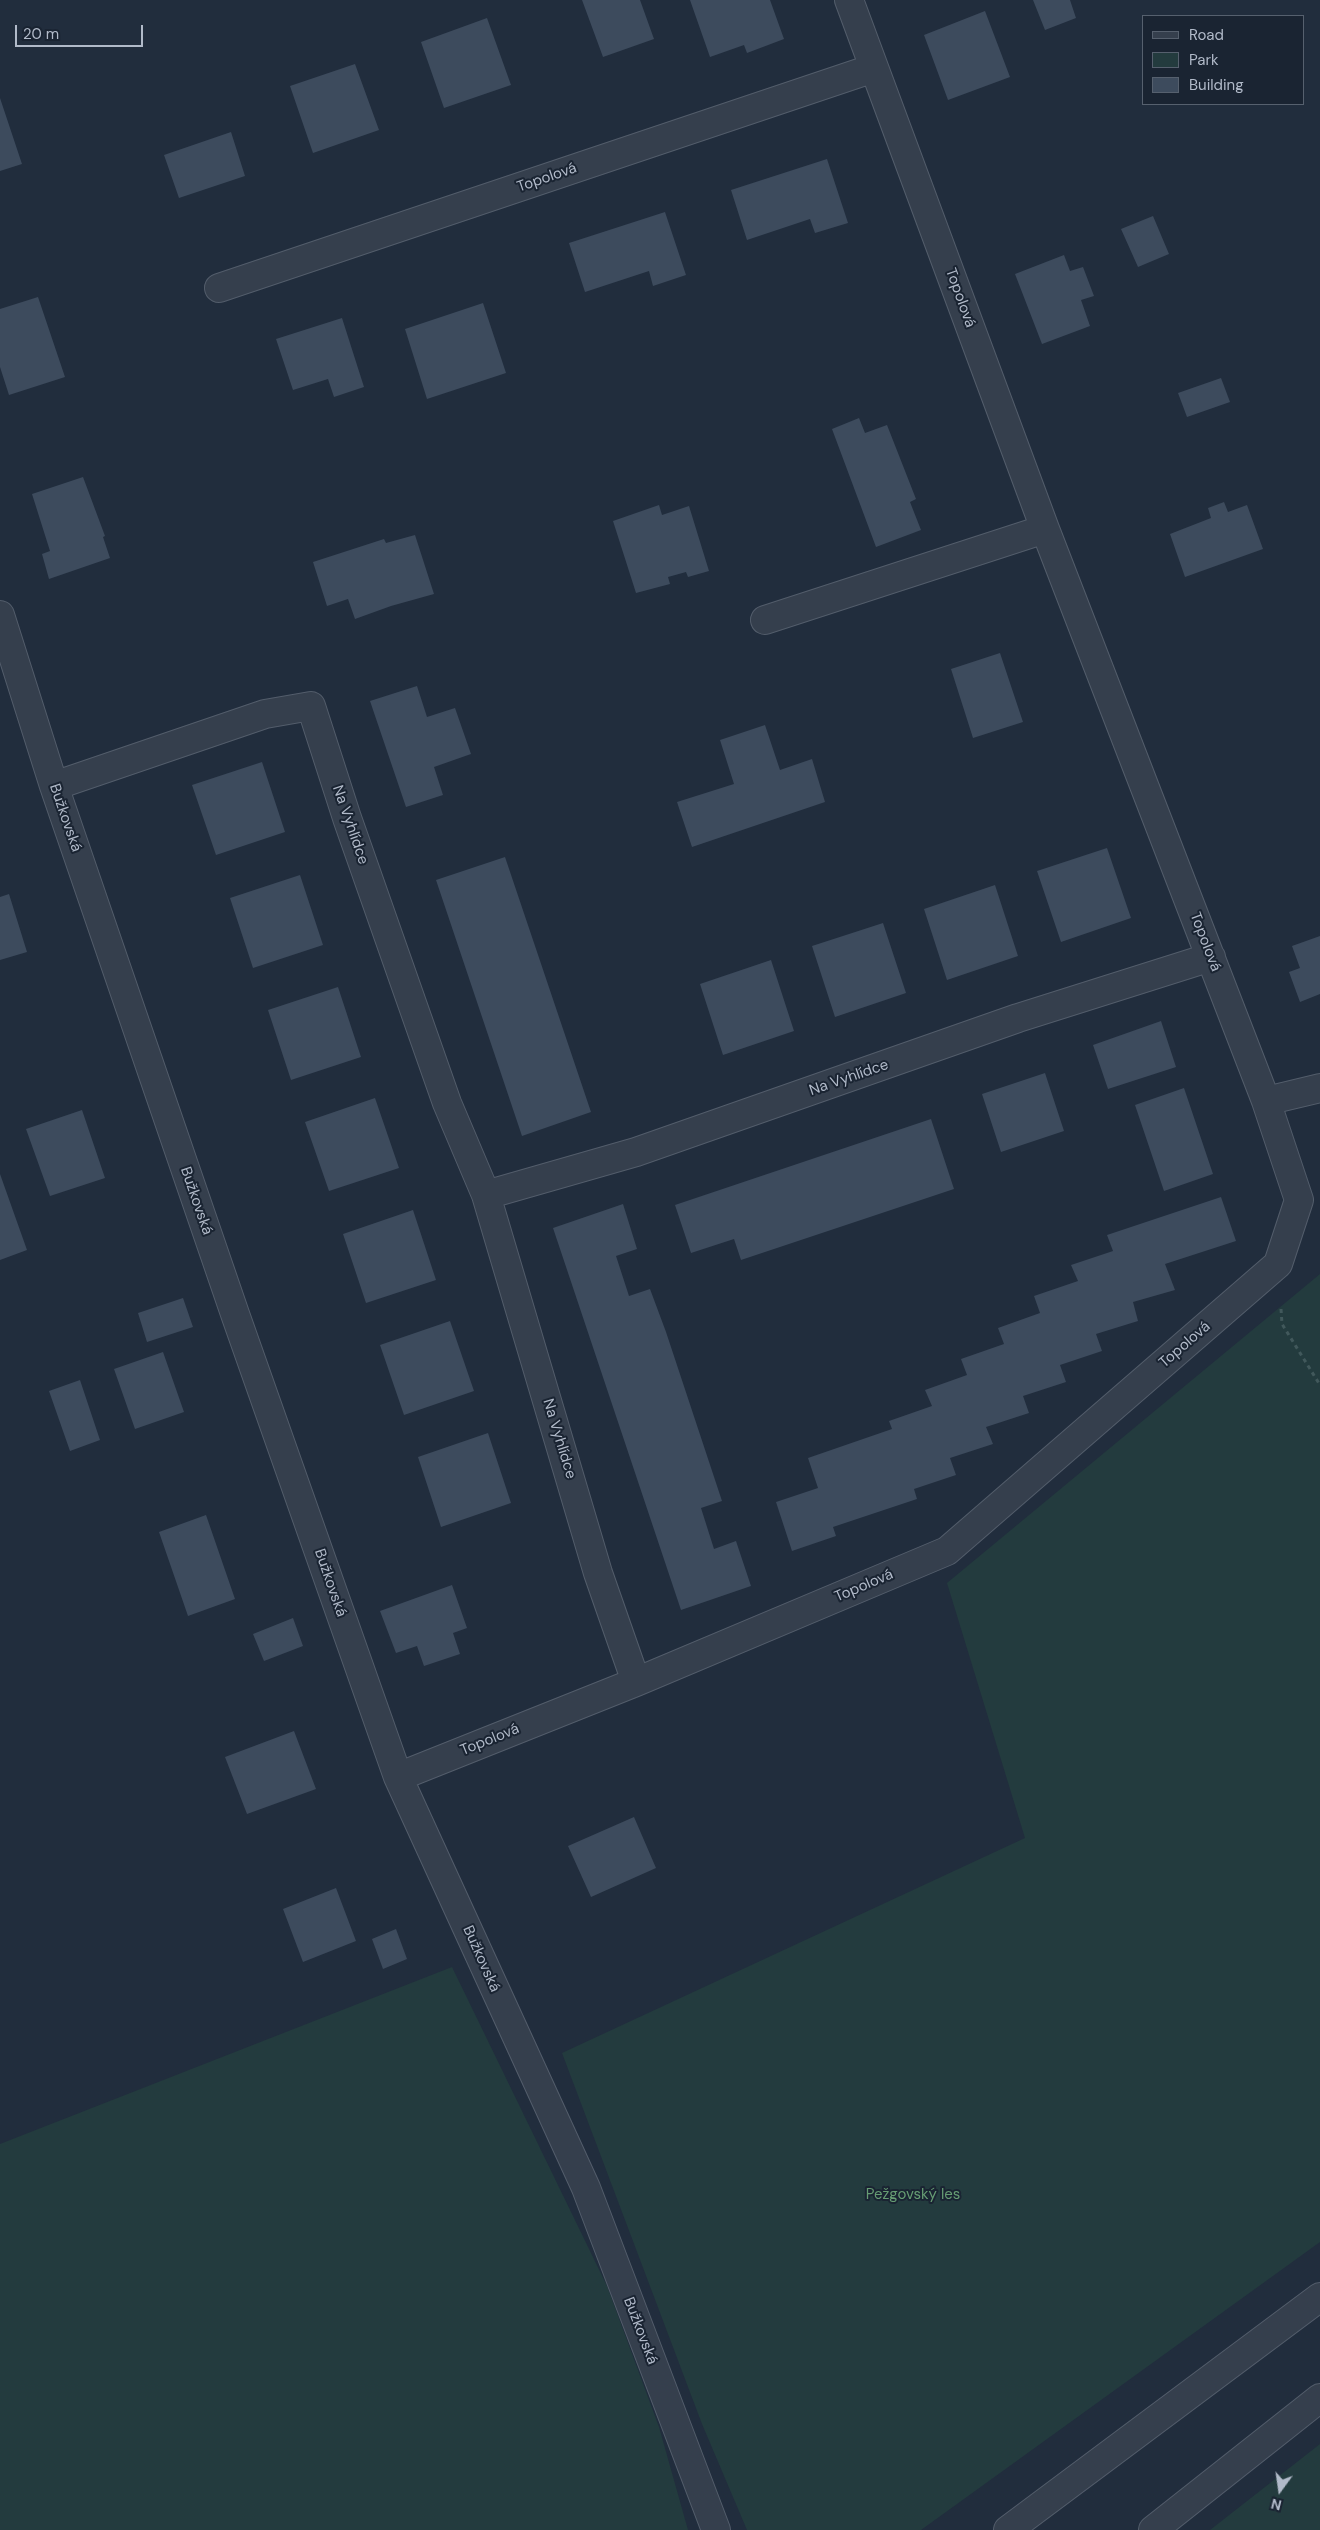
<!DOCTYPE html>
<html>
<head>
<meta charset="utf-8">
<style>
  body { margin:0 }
  #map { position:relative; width:1320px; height:2530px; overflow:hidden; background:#212d3d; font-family:"DM Sans",sans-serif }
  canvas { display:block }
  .legend { position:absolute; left:1142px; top:15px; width:162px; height:90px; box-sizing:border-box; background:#1a2432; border:1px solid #56606e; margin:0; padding:6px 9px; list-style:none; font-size:15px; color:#b1bac9 }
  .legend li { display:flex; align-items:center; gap:10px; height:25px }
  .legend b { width:25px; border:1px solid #56606e }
  .north { position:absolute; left:1255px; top:2465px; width:50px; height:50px; -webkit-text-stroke:4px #1a2432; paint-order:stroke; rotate:194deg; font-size:14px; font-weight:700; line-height:20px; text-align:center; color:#b1bac9 }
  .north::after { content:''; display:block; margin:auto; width:18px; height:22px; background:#b1bac9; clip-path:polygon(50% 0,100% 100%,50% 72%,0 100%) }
  .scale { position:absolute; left:15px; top:25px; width:128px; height:22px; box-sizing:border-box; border:2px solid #b1bac9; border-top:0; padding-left:6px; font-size:15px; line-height:18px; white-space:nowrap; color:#b1bac9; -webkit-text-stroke:4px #1a2432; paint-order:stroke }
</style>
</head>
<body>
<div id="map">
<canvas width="1320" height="2530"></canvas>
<ul class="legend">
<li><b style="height:6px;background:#353f4d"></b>Road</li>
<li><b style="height:14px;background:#233b3e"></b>Park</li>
<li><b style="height:14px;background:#3d4b5d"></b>Building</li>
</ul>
<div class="north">N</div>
<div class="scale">20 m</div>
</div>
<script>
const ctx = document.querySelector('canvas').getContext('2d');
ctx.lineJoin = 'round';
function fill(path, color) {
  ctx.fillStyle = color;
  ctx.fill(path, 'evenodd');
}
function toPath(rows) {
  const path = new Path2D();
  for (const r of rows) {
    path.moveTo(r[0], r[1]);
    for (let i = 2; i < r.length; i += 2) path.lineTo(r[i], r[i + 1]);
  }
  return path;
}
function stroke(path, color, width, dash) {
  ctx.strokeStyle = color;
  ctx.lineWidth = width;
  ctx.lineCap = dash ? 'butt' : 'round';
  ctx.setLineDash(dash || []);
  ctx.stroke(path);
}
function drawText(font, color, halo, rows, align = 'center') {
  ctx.font = font + ' "DM Sans",sans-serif';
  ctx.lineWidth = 4;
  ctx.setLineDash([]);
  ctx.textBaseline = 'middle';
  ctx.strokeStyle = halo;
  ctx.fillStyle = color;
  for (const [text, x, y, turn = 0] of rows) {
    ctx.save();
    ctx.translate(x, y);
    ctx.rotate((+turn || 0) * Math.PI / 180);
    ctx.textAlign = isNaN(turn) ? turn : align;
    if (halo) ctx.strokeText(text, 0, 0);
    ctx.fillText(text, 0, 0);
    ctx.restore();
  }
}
const green = toPath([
  [1320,1274,1320,2242,921,2530,747,2530,702,2424,562,2053,1025,1838,947,1583],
  [452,1967,607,2286,659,2427,688,2530,0,2530,0,2144],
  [1320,2444,1320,2530,1210,2530]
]);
const building = toPath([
  [582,0,640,0,654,39,603,57],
  [690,0,770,0,784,39,747,53,744,45,710,57],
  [1033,0,1070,0,1076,18,1045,30],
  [985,11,1010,77,948,100,924,35],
  [487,18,511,85,444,108,421,42],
  [355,64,379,130,313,153,290,86],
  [0,98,22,164,0,171],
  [231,132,245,176,179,198,164,155],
  [827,159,848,223,815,233,810,219,747,240,731,190],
  [665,212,686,275,653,286,649,271,585,292,569,243],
  [1153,216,1169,254,1138,267,1121,229],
  [1064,255,1070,271,1083,267,1094,296,1081,300,1090,326,1042,344,1015,274],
  [38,297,65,377,9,395,0,367,0,309],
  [483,303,506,373,427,399,405,329],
  [342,318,364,387,334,397,328,379,293,390,276,339],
  [1221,378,1230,402,1187,417,1178,393],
  [859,418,865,433,887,425,916,499,910,502,921,530,876,547,832,429],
  [83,477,105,536,103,537,110,558,49,579,42,554,50,551,32,494],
  [1224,502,1228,512,1247,505,1263,549,1185,577,1170,534,1211,518,1208,508],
  [659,505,662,515,689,506,709,571,688,577,686,572,668,577,670,584,636,593,613,521],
  [415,535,434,594,391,606,355,619,348,599,327,606,313,562,384,539,386,543],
  [1000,653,1023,722,973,738,951,669],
  [417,686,427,717,455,708,471,754,434,767,443,795,406,807,370,701],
  [765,725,780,770,812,759,825,802,692,847,677,802,734,784,720,740],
  [262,762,285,832,216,855,192,785],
  [1107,848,1131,918,1061,942,1037,871],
  [505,857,591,1112,522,1136,436,880],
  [300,875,323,945,253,968,230,898],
  [995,885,1018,956,947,980,924,909],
  [9,894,27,952,0,960,0,897],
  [883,923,906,993,835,1017,812,946],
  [1320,936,1320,994,1300,1002,1289,972,1300,968,1292,946],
  [771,960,794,1031,723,1055,700,984],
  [338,987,361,1057,291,1080,268,1010],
  [1161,1021,1176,1067,1108,1089,1093,1045],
  [1045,1073,1064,1131,1001,1152,982,1094],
  [1184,1088,1213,1174,1164,1191,1135,1105],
  [375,1098,399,1168,329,1191,305,1122],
  [82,1110,105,1178,50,1196,26,1129],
  [931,1119,954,1189,741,1260,734,1239,691,1253,675,1205],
  [0,1174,27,1250,0,1260],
  [1221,1197,1236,1241,1165,1264,1175,1290,1133,1302,1138,1321,1096,1334,1102,1351,1060,1365,1066,1382,1023,1396,1029,1413,986,1427,993,1444,950,1458,956,1475,914,1489,917,1499,833,1527,836,1536,792,1551,776,1502,818,1488,808,1458,892,1429,889,1421,932,1406,925,1390,967,1375,961,1359,1004,1344,998,1328,1040,1313,1034,1296,1078,1281,1071,1265,1113,1251,1107,1235],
  [623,1204,637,1249,616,1256,629,1296,650,1289,666,1332,722,1501,701,1508,714,1549,736,1541,751,1586,681,1610,553,1228],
  [413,1210,436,1280,366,1303,343,1234],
  [183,1298,193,1327,147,1342,138,1313],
  [450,1321,474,1391,404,1415,380,1345],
  [163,1352,184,1412,135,1429,114,1369],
  [80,1380,100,1440,70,1451,49,1391],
  [488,1433,511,1503,441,1527,418,1457],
  [206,1515,235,1599,188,1616,159,1532],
  [452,1585,467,1628,453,1633,460,1654,424,1666,417,1646,396,1653,380,1611],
  [293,1618,303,1646,264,1661,253,1634],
  [294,1731,316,1789,247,1814,225,1757],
  [634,1817,656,1868,591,1897,568,1846],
  [336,1888,356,1941,303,1962,283,1909],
  [396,1929,407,1959,383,1969,372,1939]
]);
const path = toPath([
  [1281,1309,1282,1324,1320,1385]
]);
const minor = toPath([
  [219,288,874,68],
  [0,615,54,786,235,1314,398,1777,586,2188,716,2530],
  [765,620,1045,529],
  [54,786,265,714,311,706,347,818,447,1103,486,1195,598,1573,636,1682],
  [1266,1101,1320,1088],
  [486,1195,636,1152,1018,1018,1211,957],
  [398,1777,636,1682,947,1551,1278,1264,1299,1200,1266,1101,1045,529,849,0],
  [1008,2530,1320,2297],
  [1153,2530,1320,2398]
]);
const streetNames = [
  ["Topolová",547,178,-19],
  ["Topolová",960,298,70],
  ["Bužkovská",65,818,71],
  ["Na Vyhlídce",350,825,71],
  ["Topolová",1205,942,69],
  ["Na Vyhlídce",849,1078,-19],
  ["Bužkovská",196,1201,71],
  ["Topolová",1185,1345,-41],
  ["Na Vyhlídce",559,1439,73],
  ["Bužkovská",330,1583,71],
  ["Topolová",864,1586,-23],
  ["Topolová",490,1740,-22],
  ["Bužkovská",481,1959,66],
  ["Bužkovská",640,2331,69]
];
const parkNames = [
  ["Pežgovský les",913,2195]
];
fill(green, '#233b3e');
fill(building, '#3d4b5d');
stroke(minor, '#535d6b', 30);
stroke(path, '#41585b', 3, [4, 4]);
stroke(minor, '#353f4d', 28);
drawText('15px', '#b1bac9', '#1a2432', streetNames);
drawText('15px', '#669c73', '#1a2432', parkNames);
</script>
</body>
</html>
